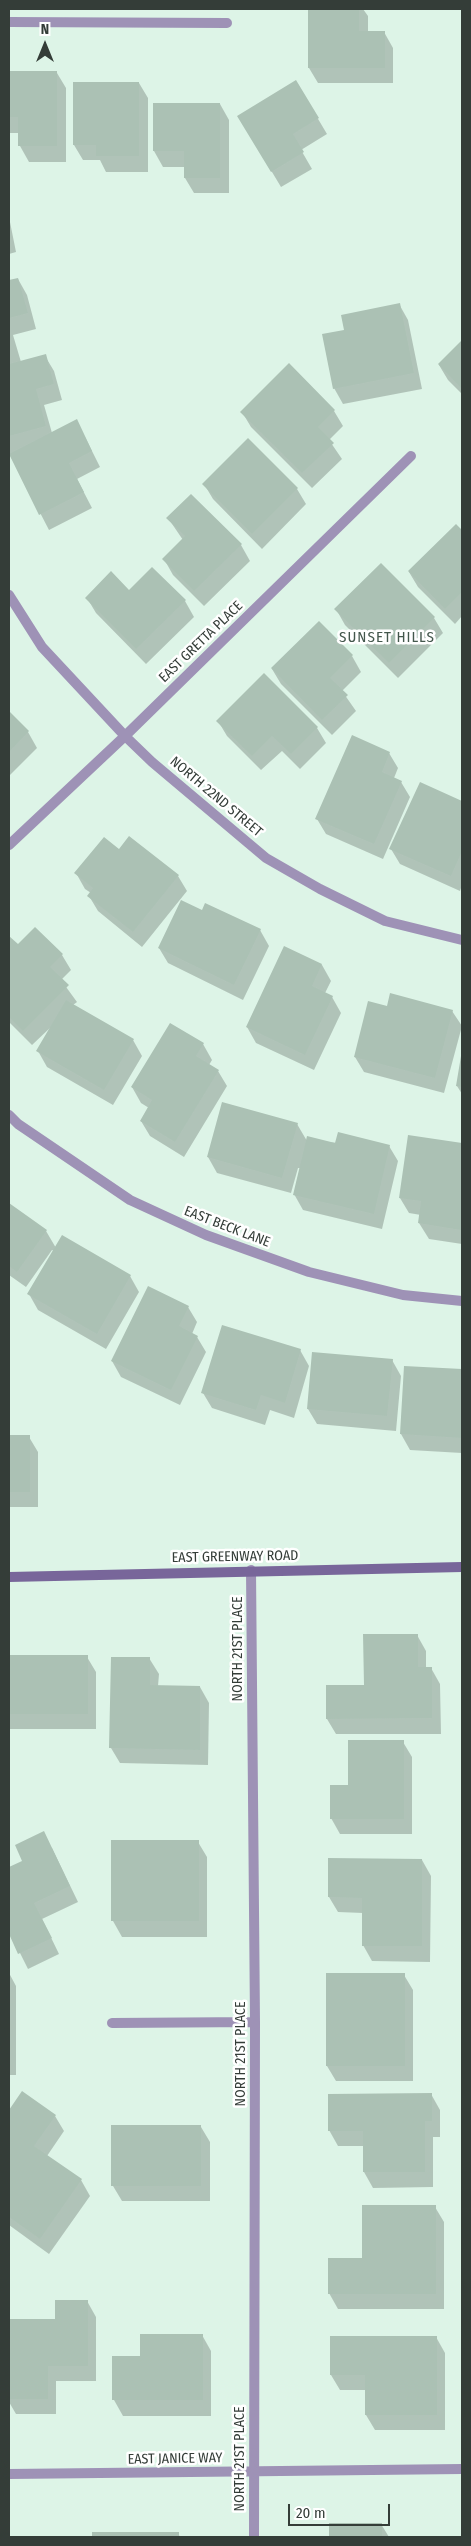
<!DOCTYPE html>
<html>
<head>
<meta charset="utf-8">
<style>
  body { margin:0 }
  #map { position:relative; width:471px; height:2546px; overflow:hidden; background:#ddf4e7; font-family:"Fira Sans Condensed",sans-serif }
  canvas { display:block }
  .frame { position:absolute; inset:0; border:10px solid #343d38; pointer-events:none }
  .north { position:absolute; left:20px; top:20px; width:50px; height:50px; -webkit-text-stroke:4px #fff; paint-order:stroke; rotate:0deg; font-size:14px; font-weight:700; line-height:20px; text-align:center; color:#343d38 }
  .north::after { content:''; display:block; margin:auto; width:18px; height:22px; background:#343d38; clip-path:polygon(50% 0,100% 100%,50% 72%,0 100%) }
  .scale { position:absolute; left:288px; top:2504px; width:102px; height:22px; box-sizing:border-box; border:2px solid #343d38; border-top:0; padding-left:6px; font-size:15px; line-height:18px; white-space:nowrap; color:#343d38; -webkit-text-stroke:4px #fff; paint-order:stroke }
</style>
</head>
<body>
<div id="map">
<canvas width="471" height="2546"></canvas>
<div class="frame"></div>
<div class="north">N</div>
<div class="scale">20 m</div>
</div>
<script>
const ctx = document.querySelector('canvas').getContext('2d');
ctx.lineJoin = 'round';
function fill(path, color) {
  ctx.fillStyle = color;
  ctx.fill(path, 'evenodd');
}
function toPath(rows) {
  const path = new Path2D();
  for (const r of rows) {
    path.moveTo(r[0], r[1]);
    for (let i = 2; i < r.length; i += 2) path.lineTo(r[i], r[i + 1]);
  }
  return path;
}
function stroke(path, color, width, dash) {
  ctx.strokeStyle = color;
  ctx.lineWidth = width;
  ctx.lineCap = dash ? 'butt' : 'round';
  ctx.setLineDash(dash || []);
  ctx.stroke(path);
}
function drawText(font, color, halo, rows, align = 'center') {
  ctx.font = font + ' "Fira Sans Condensed",sans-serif';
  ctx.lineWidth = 5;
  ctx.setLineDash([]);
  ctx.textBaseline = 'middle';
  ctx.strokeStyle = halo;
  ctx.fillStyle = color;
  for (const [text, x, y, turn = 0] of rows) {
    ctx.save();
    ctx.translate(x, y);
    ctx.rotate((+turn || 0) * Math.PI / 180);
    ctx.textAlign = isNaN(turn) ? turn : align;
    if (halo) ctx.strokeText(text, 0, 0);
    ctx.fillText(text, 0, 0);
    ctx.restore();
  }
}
const shadow = toPath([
  [309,9,363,9,368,16,368,32,384,32,393,48,393,83,318,83,309,68],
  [9,73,57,73,66,88,66,162,29,162,20,146,20,133,9,133],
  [296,82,327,134,301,150,312,169,281,187,248,132],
  [139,83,148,98,148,172,106,172,100,160,83,160,74,145],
  [220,104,229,120,229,193,194,193,185,178,185,167,163,167,154,151],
  [9,217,16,252,9,254],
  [18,279,27,295,36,329,13,335,21,362,45,356,54,371,62,400,44,405,52,433,85,437,100,467,77,479,92,508,49,530,9,453,9,282],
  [399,304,408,320,422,389,343,404,334,388,346,331],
  [462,342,462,394,448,380,439,365],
  [334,411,343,426,329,440,342,459,312,488,251,427,242,412],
  [248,440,297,489,306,504,262,549,213,499,204,484],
  [168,518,241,545,250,561,204,606,173,575,164,559,183,540],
  [456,526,462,532,462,616,455,624,418,587,409,572],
  [87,598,185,601,194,617,146,664,96,613],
  [336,609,434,618,443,633,398,678,345,625],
  [352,656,361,672,342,691,356,711,332,735,281,684,272,669],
  [9,713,28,732,37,748,9,776],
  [218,721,317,728,326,743,300,769,282,751,261,770,227,736],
  [389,753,398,768,394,778,401,782,410,797,383,859,326,834,317,819],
  [420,784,462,803,462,885,460,891,400,864,391,849],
  [120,850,178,876,187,891,142,947,98,911,89,896,91,893,85,889,76,873],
  [203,912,260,930,269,946,243,1000,168,963,159,948],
  [9,937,18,946,62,955,71,970,61,980,77,1002,73,1005,133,1040,142,1056,113,1105,47,1067,38,1051,51,1027,32,1045,9,1022],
  [285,948,322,965,331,981,325,993,332,997,341,1013,314,1070,256,1043,247,1027],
  [452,1011,462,1026,444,1093,364,1072,355,1057],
  [203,1044,212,1060,209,1065,218,1071,227,1086,184,1157,150,1136,141,1121,149,1108,141,1103,132,1087],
  [462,1057,462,1094,457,1086],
  [297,1124,307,1141,389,1146,398,1161,382,1229,303,1210,294,1194,300,1168,298,1168,291,1193,217,1173,208,1157],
  [409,1136,462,1144,462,1244,429,1239,419,1223,421,1215,409,1213,400,1198],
  [9,1205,46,1231,56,1248,130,1276,139,1292,106,1349,38,1310,29,1294,54,1251,52,1250,26,1287,9,1275],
  [188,1307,197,1322,192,1334,197,1337,206,1352,180,1405,121,1377,112,1361],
  [300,1350,309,1366,294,1418,270,1410,265,1425,212,1408,203,1393],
  [392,1360,401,1376,396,1431,317,1424,308,1409],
  [406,1367,462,1370,462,1453,410,1450,401,1434],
  [9,1437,29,1437,38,1452,38,1507,9,1507],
  [417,1635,426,1651,426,1668,431,1668,440,1684,441,1734,336,1734,327,1719,365,1686],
  [9,1657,87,1657,96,1672,96,1729,9,1729],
  [149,1658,159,1674,158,1686,200,1687,209,1703,208,1765,120,1763,111,1748],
  [403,1742,412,1757,412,1834,340,1834,331,1818,349,1786],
  [198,1842,207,1857,207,1937,122,1937,113,1921],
  [52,1848,78,1902,42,1919,59,1954,28,1969,9,1931,9,1868],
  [422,1860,431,1876,430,1962,372,1961,363,1945,363,1913,338,1912,329,1897],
  [9,1973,16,1986,16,2075,9,2075],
  [404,1975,413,1990,413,2081,336,2081,327,2066],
  [22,2093,55,2116,64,2131,47,2156,81,2180,90,2196,49,2254,9,2225,9,2112],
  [431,2094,440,2110,440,2137,433,2137,433,2187,373,2188,364,2172,364,2146,338,2146,329,2130],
  [201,2127,210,2142,210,2201,122,2201,113,2186],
  [435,2207,444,2222,444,2309,338,2309,329,2293,363,2259],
  [87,2301,96,2317,96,2381,56,2381,56,2414,16,2414,9,2402,9,2320,57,2320],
  [202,2335,211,2351,211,2416,123,2416,114,2400,114,2357,142,2357],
  [436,2337,445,2353,445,2430,375,2430,366,2415,366,2390,340,2390,331,2375],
  [330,2524,381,2524,389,2537,330,2537],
  [94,2533,178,2533,180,2537,94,2537]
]);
const building = toPath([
  [308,9,359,9,359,31,385,31,385,68,308,68],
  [9,71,57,71,57,146,18,146,18,117,9,117],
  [296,80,319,118,293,134,304,152,271,172,237,116],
  [73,82,139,82,139,156,96,156,96,145,73,145],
  [153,103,220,103,220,178,184,178,184,151,153,151],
  [18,278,28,313,9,318,9,280],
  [400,303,414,373,333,389,322,334,344,330,341,315],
  [462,340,462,389,438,364],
  [46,354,54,384,36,389,46,426,9,436,9,364],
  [289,363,335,410,318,427,334,443,302,473,240,412],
  [77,419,92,451,69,463,84,492,39,515,9,454],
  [248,438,298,488,252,534,202,484],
  [191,494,242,544,194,591,162,559,185,536,166,518],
  [456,524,462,530,462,592,445,609,408,571],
  [381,563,435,617,389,663,334,609],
  [152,567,186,600,136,649,85,598,111,571,129,590],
  [319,621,353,655,330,678,348,695,322,720,271,668],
  [264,673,318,727,291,754,272,736,252,756,216,721],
  [9,711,29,731,9,752],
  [352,735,390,752,382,772,402,781,374,844,315,819],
  [420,782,462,801,462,851,451,876,389,849],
  [129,836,179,875,133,932,87,896,93,888,74,873,104,837,119,849],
  [181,900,202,910,205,903,261,929,234,985,158,948],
  [35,927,63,954,50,967,69,985,23,1031,9,1017,9,936,18,944],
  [284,946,322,964,312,986,333,996,305,1055,246,1027],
  [390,993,453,1010,435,1078,354,1057,368,1001,387,1006],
  [66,1000,134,1039,104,1090,36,1051],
  [170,1023,204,1043,196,1056,219,1070,175,1142,140,1121,152,1100,131,1087],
  [461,1056,462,1056,462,1087,456,1086],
  [222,1102,298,1123,282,1178,207,1157],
  [338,1132,390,1145,374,1214,293,1195,307,1136,335,1143],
  [408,1135,462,1143,461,1230,418,1223,421,1201,399,1198],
  [9,1203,47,1230,17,1272,9,1266],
  [62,1235,131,1275,97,1334,27,1294],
  [148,1286,189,1306,179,1326,198,1336,171,1390,111,1361],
  [222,1325,301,1349,285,1403,261,1395,256,1410,201,1393],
  [312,1352,393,1359,387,1416,307,1409],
  [404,1366,462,1369,462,1438,400,1434],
  [9,1435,30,1435,30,1492,9,1492],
  [363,1634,418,1634,418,1667,432,1667,432,1718,326,1719,326,1685,364,1685],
  [9,1655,88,1655,88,1714,9,1714],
  [111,1657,150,1657,150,1685,200,1686,200,1750,109,1748],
  [348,1740,404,1740,404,1819,330,1819,330,1785,348,1785],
  [44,1831,70,1886,34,1903,52,1938,18,1954,9,1934,9,1867,22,1861,15,1845],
  [111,1840,199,1840,199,1921,111,1921],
  [328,1858,422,1859,422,1946,362,1946,362,1898,328,1897],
  [326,1973,405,1973,405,2066,326,2066],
  [22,2091,56,2115,34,2146,82,2179,40,2239,9,2217,9,2110],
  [432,2093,432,2121,425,2121,425,2172,363,2172,363,2131,328,2131,328,2094],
  [111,2125,201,2125,201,2186,111,2186],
  [362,2205,436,2205,436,2294,328,2294,328,2258,362,2258],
  [55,2300,88,2300,88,2366,48,2366,48,2399,9,2399,9,2319,55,2319],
  [140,2334,203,2334,203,2400,112,2400,112,2356,140,2356],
  [330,2336,437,2336,437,2415,365,2415,365,2375,330,2375],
  [329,2523,382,2523,382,2537,329,2537],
  [92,2532,179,2532,179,2537,92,2537]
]);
const street = toPath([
  [9,22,227,23],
  [9,595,42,647,125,736,152,762,266,858,320,889,385,921,462,940],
  [9,845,125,736,411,456],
  [9,1115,18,1124,130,1200,206,1235,309,1272,403,1295,462,1301],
  [251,1570,255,2022,254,2537],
  [112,2023,255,2022],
  [9,2474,462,2469]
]);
const secondary = toPath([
  [9,1577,462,1567]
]);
const streetNames = [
  ["EAST GRETTA PLACE",201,642,-44],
  ["NORTH 22ND STREET",216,797,40],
  ["EAST BECK LANE",227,1227,21],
  ["EAST GREENWAY ROAD",235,1557,-1],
  ["NORTH 21ST PLACE",238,1649,-90],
  ["NORTH 21ST PLACE",241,2054,-90],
  ["EAST JANICE WAY",175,2459,-1],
  ["NORTH 21ST PLACE",240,2459,-90]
];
const neighbourhoodNames = [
  ["SUNSET HILLS",387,638]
];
fill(shadow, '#0003');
fill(building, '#abc1b4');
stroke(street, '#9e92b6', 10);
stroke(secondary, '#78669a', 10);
drawText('14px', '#343d38', '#fff', streetNames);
ctx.letterSpacing = '1px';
drawText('15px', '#43574c', '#fff', neighbourhoodNames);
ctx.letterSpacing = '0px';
</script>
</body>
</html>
